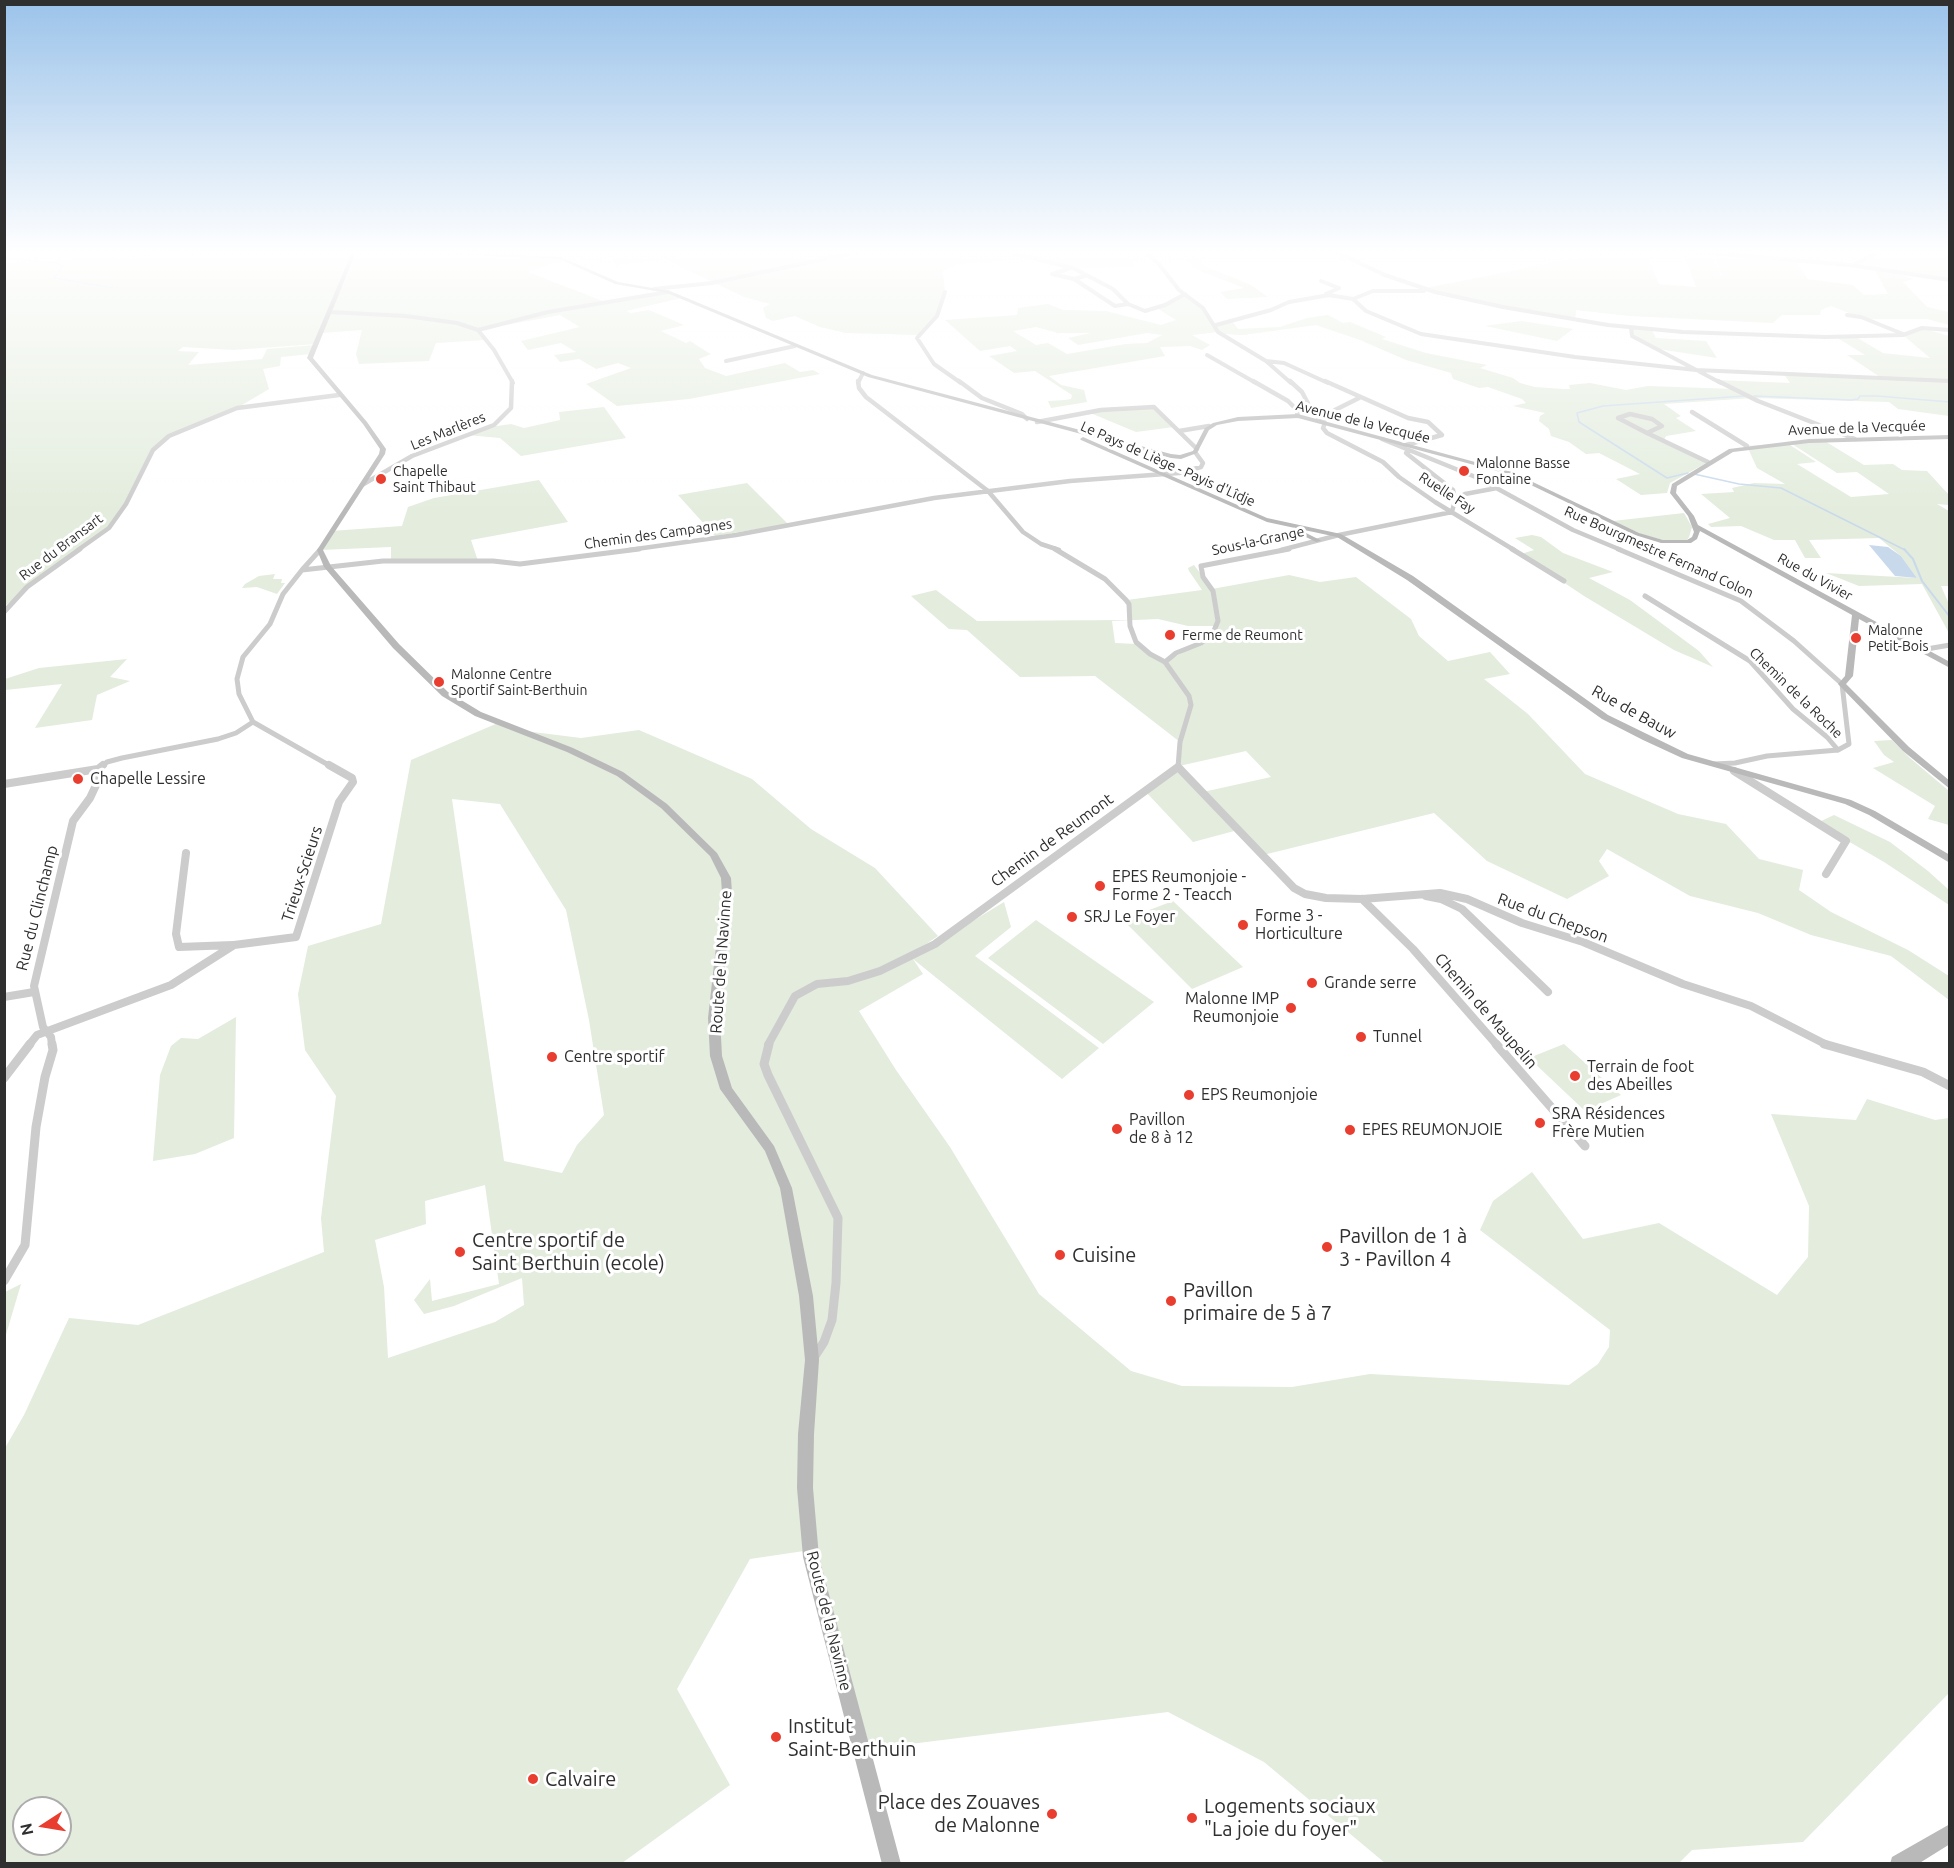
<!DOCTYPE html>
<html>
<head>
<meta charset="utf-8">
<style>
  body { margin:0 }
  #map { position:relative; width:1954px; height:1868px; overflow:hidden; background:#fff; font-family:Ubuntu,sans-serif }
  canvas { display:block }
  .frame { position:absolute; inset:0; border:6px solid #2f2f2f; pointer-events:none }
  .north { position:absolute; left:12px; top:1796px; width:60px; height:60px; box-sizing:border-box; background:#fff; border:2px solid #acacac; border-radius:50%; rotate:258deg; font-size:16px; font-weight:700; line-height:24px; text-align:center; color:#2f2f2f }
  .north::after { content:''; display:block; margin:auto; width:21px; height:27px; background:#e83d2f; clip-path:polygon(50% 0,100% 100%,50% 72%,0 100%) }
</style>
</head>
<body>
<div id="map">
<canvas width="1954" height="1868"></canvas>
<div class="frame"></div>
<div class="north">N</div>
</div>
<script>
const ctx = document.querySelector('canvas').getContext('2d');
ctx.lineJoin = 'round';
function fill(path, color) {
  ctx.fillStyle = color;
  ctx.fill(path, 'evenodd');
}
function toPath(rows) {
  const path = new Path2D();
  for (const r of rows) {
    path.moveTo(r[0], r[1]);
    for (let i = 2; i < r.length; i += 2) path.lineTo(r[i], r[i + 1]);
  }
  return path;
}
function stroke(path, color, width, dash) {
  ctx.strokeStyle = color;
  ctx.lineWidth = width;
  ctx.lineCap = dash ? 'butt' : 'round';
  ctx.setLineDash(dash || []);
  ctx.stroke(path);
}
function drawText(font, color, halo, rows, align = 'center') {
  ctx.font = font + ' Ubuntu,sans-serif';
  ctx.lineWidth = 6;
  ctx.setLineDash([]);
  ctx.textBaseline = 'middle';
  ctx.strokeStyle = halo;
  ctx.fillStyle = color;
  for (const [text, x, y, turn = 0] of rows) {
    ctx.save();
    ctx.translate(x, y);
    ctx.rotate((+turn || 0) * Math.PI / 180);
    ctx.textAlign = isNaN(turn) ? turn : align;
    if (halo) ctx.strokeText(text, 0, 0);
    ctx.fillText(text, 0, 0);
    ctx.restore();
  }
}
const green = toPath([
  [207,252,1190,252,1205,266,1251,285,1268,297,1227,299,1220,292,1244,288,1200,271,1181,256,1133,261,1134,267,1069,268,1034,259,970,263,953,265,943,271,945,292,937,316,919,335,846,333,820,327,795,316,773,321,766,318,763,308,770,304,744,297,664,259,617,265,607,255,553,263,528,272,608,303,668,292,682,298,626,311,631,313,649,310,684,325,661,331,686,343,690,341,709,353,711,354,699,359,705,368,726,376,785,363,800,372,813,370,820,374,689,399,617,406,586,384,631,368,618,363,596,369,579,359,560,362,554,355,576,352,561,343,528,350,521,341,580,327,560,315,479,330,484,340,436,343,429,361,359,364,356,354,362,330,321,333,316,344,233,350,183,347,178,351,199,352,188,365,262,359,267,349,315,345,311,354,281,357,280,366,263,369,269,389,237,408,169,437,153,450,126,504,109,528,39,578,5,606,5,263],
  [1607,252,1646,252,1659,284,1696,287,1683,252,1710,253,1723,279,1713,253,1796,261,1808,279,1853,285,1864,295,1888,294,1874,269,1887,271,1914,279,1903,282,1927,307,1949,312,1949,325,1927,319,1865,319,1831,306,1821,310,1820,315,1782,315,1773,323,1630,316,1576,310,1575,320,1503,307,1425,288],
  [1881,252,1949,252,1949,280,1857,265],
  [1185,294,1203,308,1216,325,1231,320,1238,329,1280,327,1307,318,1328,315,1343,323,1350,322,1386,337,1382,339,1426,353,1487,365,1480,368,1513,378,1520,383,1535,387,1563,389,1570,389,1569,385,1590,383,1626,390,1648,386,1734,389,1717,380,1790,383,1784,374,1880,377,1847,355,1865,355,1836,337,1856,337,1883,353,1930,358,1903,335,1922,328,1949,336,1949,416,1898,409,1889,402,1753,398,1664,404,1681,416,1676,418,1696,431,1666,436,1664,440,1708,462,1670,483,1667,493,1641,495,1616,479,1640,474,1599,453,1586,454,1569,442,1551,436,1549,429,1539,421,1540,416,1545,413,1513,406,1526,403,1522,399,1488,387,1479,388,1453,379,1451,373,1406,360,1360,340,1316,325,1243,335,1224,334,1218,332,1192,335,1210,345,1202,350,1190,346,1160,347,1165,356,1049,376,1061,385,1084,390,1087,402,1051,408,1048,401,1065,400,1071,399,1072,395,1035,371,1014,373,989,356,1017,351,1010,346,980,351,945,320,1017,315,1018,308,1048,304,1063,310,1106,311,1161,325,1176,320,1157,308],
  [1036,327,1058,333,1091,333,1068,338,1078,345,1147,333,1162,335,1147,343,1126,344,1067,354,1048,343,1036,345,1013,331],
  [1521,321,1573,329,1557,341,1485,326],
  [1631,328,1652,330,1656,338,1706,341,1717,358,1658,349,1632,336],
  [604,407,626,438,521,456,500,438,467,435,497,426,511,424,524,428,560,420,559,412],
  [1154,407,1174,427,1136,432,1088,412],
  [1823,440,1864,465,1893,464,1902,470,1927,471,1949,495,1949,505,1937,504,1949,511,1949,586,1941,586,1949,604,1949,633,1922,584,1859,586,1826,573,1917,578,1901,556,1879,538,1809,540,1821,558,1805,558,1795,540,1774,540,1741,526,1711,527,1708,524,1730,518,1701,494,1734,492,1732,488,1754,483,1785,484,1757,468,1747,446,1787,443,1816,462,1797,464,1851,497,1889,494,1857,472,1837,473,1789,442],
  [539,480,568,522,471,540,478,561,391,561,391,547,320,550,331,531,402,526,408,507,434,498],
  [747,483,788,524,715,536,678,495],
  [1684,513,1692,527,1689,537,1687,540,1670,542,1641,534,1613,521],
  [1532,535,1541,537,1563,553,1613,572,1589,578,1630,600,1699,651,1713,667,1674,650,1584,596,1521,554,1534,550,1515,538],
  [1194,565,1212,589,1289,575,1320,582,1356,577,1411,619,1419,636,1448,661,1490,652,1510,674,1484,679,1528,714,1585,774,1678,814,1726,824,1759,859,1803,870,1799,890,1831,912,1908,950,1949,976,1949,1000,1891,956,1811,935,1758,913,1690,896,1607,849,1599,861,1609,876,1567,899,1487,861,1434,813,1263,855,1238,830,1193,842,1145,791,1178,767,1180,742,1095,676,1020,677,967,630,949,629,911,596,936,590,977,621,1128,620,1127,600,1202,590,1189,571,1188,568],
  [1158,619,1188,626,1215,626,1212,633,1201,643,1165,662,1137,644,1115,643,1112,621],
  [1246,751,1271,777,1203,792,1179,766],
  [275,574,273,579,282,579,281,583,285,583,277,594,257,587,242,588,245,584,259,576],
  [127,659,110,677,130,681,97,695,92,720,35,728,62,684,5,690,5,679,39,668],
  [498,723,525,731,581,738,639,730,752,779,811,829,875,868,938,936,908,956,935,944,1004,902,1011,927,975,956,1099,1048,1062,1079,913,959,923,974,859,1011,896,1070,950,1147,1039,1294,1131,1371,1182,1386,1292,1387,1370,1374,1569,1385,1598,1364,1609,1347,1610,1330,1480,1230,1493,1201,1532,1172,1583,1239,1659,1223,1777,1295,1808,1257,1809,1206,1771,1114,1856,1120,1867,1099,1935,1120,1949,1118,1949,1693,1803,1842,1692,1850,1679,1863,1385,1863,1264,1762,1168,1712,870,1749,819,1566,804,1551,750,1559,677,1689,730,1785,622,1863,5,1864,5,1448,24,1415,69,1318,138,1325,324,1252,321,1218,336,1096,305,1050,298,994,308,946,381,924,411,760],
  [452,799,500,804,566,910,589,1020,604,1115,577,1145,562,1173,504,1161],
  [485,1185,499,1284,432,1301,430,1279,414,1300,424,1314,454,1306,522,1278,524,1305,495,1322,388,1358,384,1287,375,1240,426,1224,425,1201],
  [24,1808,60,1808,60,1844,24,1844],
  [1892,740,1910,758,1949,791,1949,825,1928,819,1935,806,1873,768,1894,762,1884,755,1874,741],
  [1834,815,1890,842,1928,871,1949,890,1949,905,1884,862,1817,823],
  [1173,901,1243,967,1192,989,1123,920],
  [1036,920,1154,1002,1103,1044,988,958],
  [236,1017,234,1138,195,1154,153,1161,160,1075,171,1046,181,1038,198,1039],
  [1564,1044,1621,1095,1585,1111,1529,1058],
  [21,1284,5,1338,5,1292]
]);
const water = toPath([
  [1869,545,1888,547,1901,556,1917,578,1895,576]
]);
const streamFar1 = toPath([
  [4,258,56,263,63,266,54,278,113,288],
  [1754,396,1851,400,1858,399,1860,396,1877,396,1950,402],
  [1688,473,1667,478,1579,422,1577,413,1603,406,1744,396],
  [1694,474,1739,484,1781,488,1905,550]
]);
const stream = toPath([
  [1904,549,1913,559,1922,581,1950,617]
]);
const streetFar4 = toPath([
  [1008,252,1073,268,1113,289,1128,304,1145,311,1165,305,1185,294],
  [1145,252,1158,263,1179,290,1203,308,1218,332,1266,361,1291,383],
  [1336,252,1385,275,1435,292,1503,307,1608,325,1683,332,1825,337,1903,335,1922,328,1950,330],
  [1702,252,1850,265,1950,280],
  [1855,264,1879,252],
  [1068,269,1052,274,1074,279],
  [1085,276,1074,279,1115,306,1128,304],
  [1321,281,1339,288,1326,294],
  [654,289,712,283,857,252],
  [945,292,937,316,917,338,934,364,961,383],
  [1353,299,1373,291,1424,291],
  [329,312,406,316,457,323,478,330],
  [1847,315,1861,317,1903,334],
  [1216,325,1271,310,1289,302,1329,295,1353,299,1366,311,1421,334,1575,357,1696,370,1950,381],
  [1631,328,1632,336,1721,383],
  [478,330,548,312,668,292],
  [478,330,494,350,513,383],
  [1207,355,1256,383],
  [726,361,795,346],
  [1266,361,1284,363,1328,383],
  [858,383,863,373]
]);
const streetFar3 = toPath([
  [858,381,859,388,866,397,988,491,1023,532,1041,544,1059,550],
  [959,381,982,398,1022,414,1027,419],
  [1253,381,1288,401,1296,409,1298,416],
  [1290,381,1302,392,1313,413,1325,423,1323,428,1327,433,1383,462,1399,477,1435,502,1514,550],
  [1325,381,1408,418,1428,422,1442,435,1406,445],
  [1718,381,1758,401,1855,439],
  [1692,412,1747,446],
  [1630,414,1652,419,1662,426,1647,433,1618,418,1630,414],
  [1320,416,1330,418,1335,410,1359,398],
  [1037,422,1101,410,1154,407,1197,449],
  [1179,431,1209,426],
  [1647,433,1708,462],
  [1382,439,1478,478,1573,530,1621,550],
  [1406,453,1453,490,1455,500],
  [362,485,412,456,494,425,511,408,512,381],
  [1452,512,1455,500,1465,494,1497,488],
  [78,550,109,528,126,504,153,450,169,436,237,408,339,395],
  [629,550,736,535,934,498,1070,481,1179,473,1201,467,1203,463,1195,452],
  [1281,550,1339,535,1452,512]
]);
const streetFar2 = toPath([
  [1055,549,1105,579,1126,600,1129,604,1130,626,1136,642,1150,654,1165,662,1189,696,1191,705,1180,742,1178,767],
  [1512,549,1564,581],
  [1618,549,1741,601,1794,641,1842,684,1849,744,1838,750,1767,756,1735,763,1714,764],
  [302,570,320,550],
  [1645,596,1750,661,1793,709,1827,737,1838,750],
  [4,612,27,587,80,549],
  [1921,650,1950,645],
  [1165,662,1176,653,1201,643,1213,633,1218,621,1213,591,1203,577,1201,566,1289,549],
  [101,767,107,762,122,758,218,739,236,733,253,722],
  [332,767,253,722,239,694,237,679,243,657,270,624,283,594,302,570,383,561,493,561,520,564,639,549]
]);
const streetFar1 = toPath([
  [1178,767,1294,888,1305,894,1326,898,1362,899,1440,893,1467,899,1522,923,1583,942,1683,984,1751,1006,1827,1045],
  [1734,771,1846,841,1826,874],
  [4,784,98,769,103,765],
  [186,853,176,934,179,947,233,945],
  [1426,896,1441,899,1462,909,1548,992],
  [1362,899,1413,949,1497,1045],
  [4,997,34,992],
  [29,1045,37,1035,171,985,234,945,296,937,339,802,353,782,352,778,329,765],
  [52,1045,51,1037,43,1027,34,986,73,821,90,798,97,783,98,769],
  [768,1045,795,996,817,984,848,981,880,971,935,944,1178,767]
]);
const street = toPath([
  [769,1044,764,1064,768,1075,838,1218,836,1283,832,1320,824,1342,813,1359],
  [1496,1044,1585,1146],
  [1824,1044,1923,1072,1950,1086],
  [4,1078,30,1044],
  [4,1281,25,1245,36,1127,45,1077,53,1050,52,1044]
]);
const secondary = toPath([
  [352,252,356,252,313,358,367,422,386,449,385,454,323,550,331,566,399,644,448,692,481,712,573,748,623,772,667,804,717,853,731,878,732,893,720,1018,722,1056,732,1088,774,1146,792,1188,813,1296,819,1360,814,1434,813,1488,819,1557,901,1864,882,1864,803,1557,797,1488,798,1434,805,1360,799,1296,780,1188,765,1151,720,1089,710,1056,708,1018,722,893,721,878,710,856,661,808,617,776,567,752,475,716,442,696,393,648,324,567,317,550,379,454,380,449,363,424,307,358,352,252],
  [419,252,561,257,618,282,670,291,872,375,1171,454,1180,455,1193,451,1205,428,1213,423,1238,417,1298,414,1512,472,1639,533,1663,540,1687,540,1692,537,1694,532,1688,516,1670,493,1672,484,1729,449,1809,439,1950,435,1950,439,1809,443,1733,452,1677,486,1676,493,1694,516,1698,525,1950,662,1950,668,1859,619,1853,676,1846,684,1909,747,1950,781,1950,789,1903,751,1838,684,1845,676,1852,615,1700,531,1697,539,1691,543,1661,543,1635,535,1508,474,1298,418,1238,421,1217,425,1209,430,1197,453,1181,459,1171,458,868,377,667,293,615,284,559,259,419,252],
  [1083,437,1267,518,1341,534,1413,576,1608,715,1688,754,1851,800,1875,811,1950,855,1950,863,1869,815,1845,804,1682,758,1643,740,1602,719,1407,580,1337,537,1267,522,1081,440,1080,439,1083,437],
  [1296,528,1320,540,1321,541,1316,542,1294,531,1293,530,1296,528],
  [1950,1824,1950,1844,1918,1864,1890,1864,1892,1857,1950,1824]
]);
const markers = [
  [1464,471,6,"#e83d2f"],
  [381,479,6,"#e83d2f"],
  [1170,635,6,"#e83d2f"],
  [1856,638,6,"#e83d2f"],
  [439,682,6,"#e83d2f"],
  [78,779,6,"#e83d2f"],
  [1100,886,6,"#e83d2f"],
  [1072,917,6,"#e83d2f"],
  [1243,925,6,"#e83d2f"],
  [1312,983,6,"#e83d2f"],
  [1291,1008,6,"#e83d2f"],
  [1361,1037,6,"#e83d2f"],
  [552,1057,6,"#e83d2f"],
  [1575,1076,6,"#e83d2f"],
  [1189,1095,6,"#e83d2f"],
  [1540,1123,6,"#e83d2f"],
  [1117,1129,6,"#e83d2f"],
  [1350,1130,6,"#e83d2f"],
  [1327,1247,6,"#e83d2f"],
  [460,1252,6,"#e83d2f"],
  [1060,1255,6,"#e83d2f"],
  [1171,1301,6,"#e83d2f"],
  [776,1737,6,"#e83d2f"],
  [533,1779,6,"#e83d2f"],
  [1052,1814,6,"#e83d2f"],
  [1192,1818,6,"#e83d2f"]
];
const farStreetnames = [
  ["Avenue de la Vecquée",1363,422,14],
  ["Avenue de la Vecquée",1857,428,-2],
  ["Les Marlères",448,431,-22],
  ["Le Pays de Liège - Payis d'Lîdje",1168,464,24],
  ["Ruelle Fay",1447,493,33],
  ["Chemin des Campagnes",658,534,-8],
  ["Sous-la-Grange",1258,541,-12],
  ["Rue du Bransart",61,547,-37],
  ["Rue Bourgmestre Fernand Colon",1659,552,24],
  ["Rue du Vivier",1815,577,29],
  ["Chemin de la Roche",1796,693,44]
];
const farPoinames = [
  ["Malonne Basse",1476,463],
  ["Fontaine",1476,479],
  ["Chapelle",393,471],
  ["Saint Thibaut",393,487],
  ["Malonne",1868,630],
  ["Petit-Bois",1868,646],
  ["Ferme de Reumont",1182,635],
  ["Malonne Centre",451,674],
  ["Sportif Saint-Berthuin",451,690]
];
const streetNames = [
  ["Rue de Bauw",1634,712,29],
  ["Chemin de Reumont",1052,840,-36],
  ["Trieux-Scieurs",302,874,-72],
  ["Rue du Clinchamp",37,908,-76],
  ["Rue du Chepson",1553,918,20],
  ["Route de la Navinne",721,962,-86],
  ["Chemin de Maupelin",1486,1011,49],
  ["Route de la Navinne",829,1621,76]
];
const poiNames = [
  ["Chapelle Lessire",90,779],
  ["EPES Reumonjoie -",1112,877],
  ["Forme 2 - Teacch",1112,895],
  ["Forme 3 -",1255,916],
  ["Horticulture",1255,934],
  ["SRJ Le Foyer",1084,917],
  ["Grande serre",1324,983],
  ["Malonne IMP",1279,999,"right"],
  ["Reumonjoie",1279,1017,"right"],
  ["Tunnel",1373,1037],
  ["Centre sportif",564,1057],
  ["Terrain de foot",1587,1067],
  ["des Abeilles",1587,1085],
  ["EPS Reumonjoie",1201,1095],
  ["SRA Résidences",1552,1114],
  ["Frère Mutien",1552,1132],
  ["Pavillon",1129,1120],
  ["de 8 à 12",1129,1138],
  ["EPES REUMONJOIE",1362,1130]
];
const nearPoinames = [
  ["Pavillon de 1 à",1339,1236],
  ["3 - Pavillon 4",1339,1259],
  ["Centre sportif de",472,1240],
  ["Saint Berthuin (ecole)",472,1263],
  ["Cuisine",1072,1255],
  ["Pavillon",1183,1290],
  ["primaire de 5 à 7",1183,1313],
  ["Institut",788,1726],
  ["Saint-Berthuin",788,1749],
  ["Calvaire",545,1779],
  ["Place des Zouaves",1040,1802,"right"],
  ["de Malonne",1040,1825,"right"],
  ["Logements sociaux",1204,1806],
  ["\"La joie du foyer\"",1204,1829]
];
fill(green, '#e3ecdd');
fill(water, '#c9d9ec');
stroke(streamFar1, '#c9d9ec', 1.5);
stroke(stream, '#c9d9ec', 2);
stroke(streetFar4, '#ccc', 4);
stroke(streetFar3, '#ccc', 4.5);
stroke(streetFar2, '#ccc', 5);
stroke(streetFar1, '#ccc', 8);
stroke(street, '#ccc', 9);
fill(secondary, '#b9b9b9');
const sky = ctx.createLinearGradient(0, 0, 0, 514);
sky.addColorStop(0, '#9bc3ea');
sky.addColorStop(0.49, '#fff');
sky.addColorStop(1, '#ffffff00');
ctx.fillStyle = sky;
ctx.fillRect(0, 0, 1954, 514);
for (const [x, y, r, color] of markers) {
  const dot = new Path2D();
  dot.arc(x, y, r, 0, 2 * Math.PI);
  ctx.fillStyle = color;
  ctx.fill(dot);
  stroke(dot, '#fff', 2);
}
drawText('14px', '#2f2f2f', '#fff', farStreetnames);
drawText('14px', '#2f2f2f', '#fff', farPoinames, 'left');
drawText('16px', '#2f2f2f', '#fff', streetNames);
drawText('16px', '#2f2f2f', '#fff', poiNames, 'left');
drawText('20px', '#2f2f2f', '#fff', nearPoinames, 'left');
</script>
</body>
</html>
